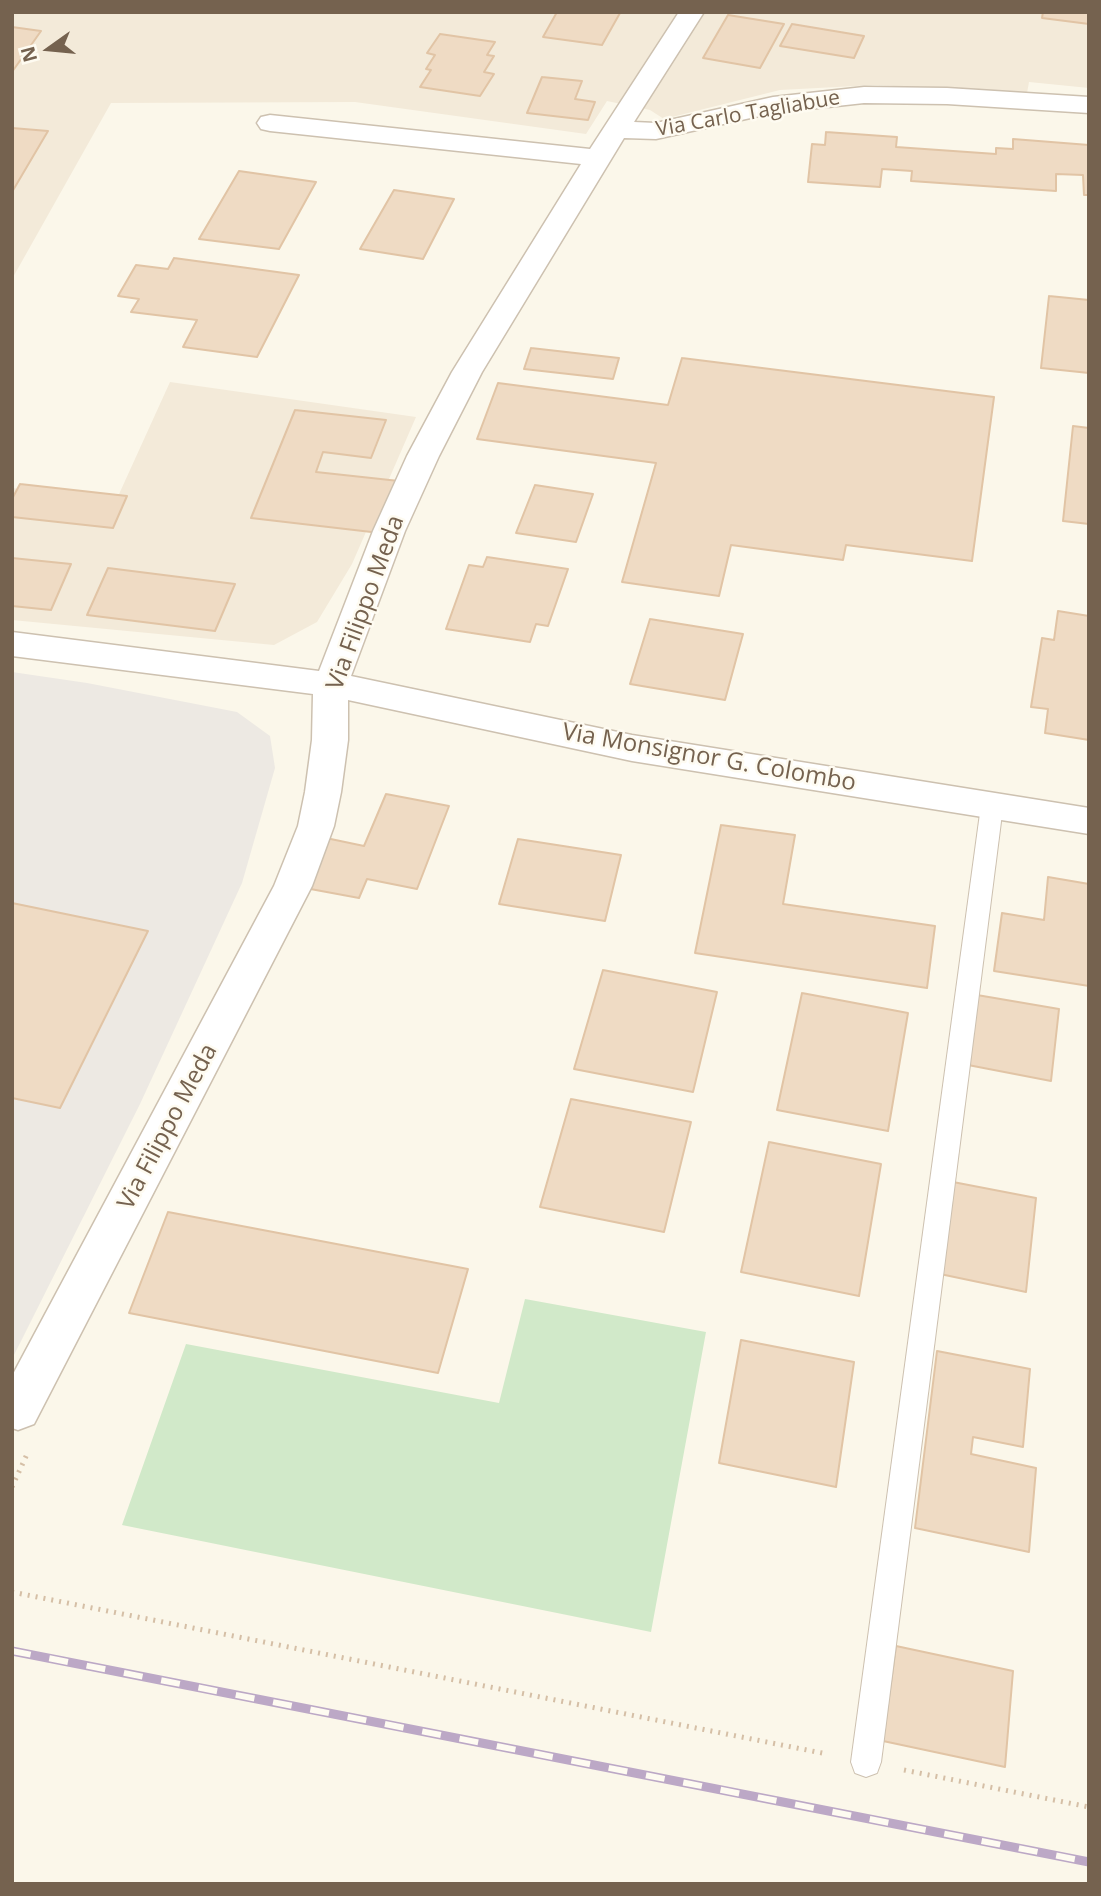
<!DOCTYPE html>
<html>
<head>
<meta charset="utf-8">
<style>
  body { margin:0 }
  #map { position:relative; width:1101px; height:1896px; overflow:hidden; background:#fbf7ea; font-family:"Open Sans",sans-serif }
  canvas { display:block }
  .frame { position:absolute; inset:0; border:14px solid #75624f; pointer-events:none }
  .north { position:absolute; left:14px; top:14px; width:70px; height:70px; -webkit-text-stroke:5px #fefbf1; paint-order:stroke; rotate:255deg; font-size:19px; font-weight:700; line-height:28px; text-align:center; color:#75624f }
  .north::after { content:''; display:block; margin:auto; width:24px; height:32px; background:#75624f; clip-path:polygon(50% 0,100% 100%,50% 72%,0 100%) }
</style>
</head>
<body>
<div id="map">
<canvas width="1101" height="1896"></canvas>
<div class="frame"></div>
<div class="north">N</div>
</div>
<script>
const ctx = document.querySelector('canvas').getContext('2d');
ctx.lineJoin = 'round';
function fill(path, color) {
  ctx.fillStyle = color;
  ctx.fill(path, 'evenodd');
}
function toPath(rows) {
  const path = new Path2D();
  for (const r of rows) {
    path.moveTo(r[0], r[1]);
    for (let i = 2; i < r.length; i += 2) path.lineTo(r[i], r[i + 1]);
  }
  return path;
}
function stroke(path, color, width, dash) {
  ctx.strokeStyle = color;
  ctx.lineWidth = width;
  ctx.lineCap = dash ? 'butt' : 'round';
  ctx.setLineDash(dash || []);
  ctx.stroke(path);
}
function drawText(font, color, halo, rows, align = 'center') {
  ctx.font = font + ' "Open Sans",sans-serif';
  ctx.lineWidth = 5;
  ctx.setLineDash([]);
  ctx.textBaseline = 'middle';
  ctx.strokeStyle = halo;
  ctx.fillStyle = color;
  for (const [text, x, y, turn = 0] of rows) {
    ctx.save();
    ctx.translate(x, y);
    ctx.rotate((+turn || 0) * Math.PI / 180);
    ctx.textAlign = isNaN(turn) ? turn : align;
    if (halo) ctx.strokeText(text, 0, 0);
    ctx.fillText(text, 0, 0);
    ctx.restore();
  }
}
const residential = toPath([
  [12,12,1089,12,1089,88,1029,82,1027,93,875,85,780,90,664,119,650,110,607,101,586,134,355,102,111,103,12,279],
  [170,382,416,417,352,564,317,622,274,645,12,620,12,488,115,503]
]);
const industrial = toPath([
  [12,672,87,683,237,712,270,736,275,768,242,883,140,1104,12,1359]
]);
const green = toPath([
  [525,1299,706,1332,651,1632,122,1525,186,1344,499,1403]
]);
const building = toPath([
  [557,12,617,12,620,13,602,45,543,37,557,12],
  [1043,12,1089,12,1089,24,1042,18,1043,12],
  [728,15,784,24,760,68,703,58,728,15],
  [792,24,864,36,854,58,780,46,792,24],
  [12,27,41,31,12,72,12,27],
  [440,34,495,42,487,55,494,56,484,72,494,74,480,96,420,87,431,70,426,69,435,55,427,53,440,34],
  [542,77,582,81,575,99,595,102,588,120,527,113,542,77],
  [12,128,48,131,12,192,12,128],
  [826,132,897,137,896,147,996,154,996,148,1013,149,1013,139,1089,145,1089,195,1084,195,1083,175,1056,174,1056,191,911,181,912,171,882,169,880,187,808,182,812,144,825,145,826,132],
  [239,171,316,182,279,249,199,239,239,171],
  [394,190,454,199,423,259,360,249,394,190],
  [174,258,299,275,257,357,183,347,197,320,131,312,139,299,118,296,136,265,168,269,174,258],
  [1049,296,1089,300,1089,373,1041,368,1049,296],
  [531,348,619,358,613,379,524,369,531,348],
  [682,358,994,397,972,561,846,545,843,560,731,545,719,596,622,582,656,463,477,439,498,383,668,405,682,358],
  [295,410,386,420,371,458,323,452,316,472,399,481,380,533,251,518,295,410],
  [1073,426,1089,428,1089,524,1063,521,1073,426],
  [20,484,127,496,113,528,12,517,12,499,20,484],
  [535,485,593,494,576,542,516,533,535,485],
  [487,557,568,569,548,626,536,624,530,642,446,629,469,565,483,567,487,557],
  [12,558,71,564,51,610,12,606,12,558],
  [108,568,235,584,215,631,87,615,108,568],
  [1058,611,1089,616,1089,740,1045,733,1048,709,1031,707,1042,638,1054,640,1058,611],
  [650,619,743,634,725,700,630,684,650,619],
  [386,794,449,806,417,889,367,879,359,898,305,888,326,838,364,846,386,794],
  [721,825,795,835,783,904,935,926,927,988,695,953,721,825],
  [518,839,621,855,605,921,499,904,518,839],
  [1048,877,1089,884,1089,986,994,971,1002,913,1044,920,1048,877],
  [12,903,148,931,60,1108,12,1098,12,903],
  [603,970,717,992,693,1092,574,1069,603,970],
  [802,993,908,1013,888,1131,777,1110,802,993],
  [977,995,1059,1009,1051,1081,968,1065,977,995],
  [571,1099,691,1122,664,1232,540,1207,571,1099],
  [769,1142,881,1164,859,1296,741,1272,769,1142],
  [953,1182,1036,1198,1026,1292,940,1274,953,1182],
  [168,1212,468,1269,438,1373,129,1313,168,1212],
  [741,1340,854,1362,836,1487,719,1463,741,1340],
  [937,1351,1030,1369,1023,1447,973,1437,971,1454,1036,1468,1029,1552,915,1528,937,1351],
  [896,1646,1013,1671,1005,1767,883,1741,896,1646]
]);
const path = toPath([
  [12,1487,28,1452],
  [12,1592,827,1754],
  [904,1770,1089,1807]
]);
const service = toPath([
  [992,798,1000,800,1003,806,881,1762,877,1773,866,1777,855,1773,851,1762,981,806,984,800,992,798]
]);
const minor = toPath([
  [679,12,704,12,634,122,656,123,773,97,864,87,947,88,1089,97,1089,113,947,104,864,103,773,113,656,139,624,138,482,372,439,456,405,531,351,676,632,735,1089,808,1089,834,632,761,348,700,348,740,341,792,334,826,312,886,34,1424,18,1430,12,1428,12,1376,274,886,298,826,305,792,312,740,313,694,12,656,12,632,319,671,373,531,407,456,452,372,581,164,270,131,261,129,257,123,261,117,270,115,590,149,679,12]
]);
const rail = toPath([
  [12,1651,1089,1862]
]);
const farStreetnames = [
  ["Via Carlo Tagliabue",748,114,-10]
];
const streetNames = [
  ["Via Filippo Meda",366,603,-70],
  ["Via Monsignor G. Colombo",709,758,10],
  ["Via Filippo Meda",168,1127,-62]
];
fill(residential, '#f3ead9');
fill(industrial, '#ede9e3');
fill(green, '#d1e9c9');
fill(building, '#efdbc4');
stroke(building, '#e1c4a5', 2);
stroke(service, '#cdc1b0', 2);
stroke(minor, '#cdc1b0', 3);
stroke(path, '#d5bfa6', 5, [2, 6]);
fill(service, '#fff');
fill(minor, '#fff');
stroke(rail, '#bca8c6', 9);
stroke(rail, '#fefbf1', 6, [19]);
drawText('21px', '#75624f', '#fefbf1', farStreetnames);
drawText('24px', '#75624f', '#fefbf1', streetNames);
</script>
</body>
</html>
